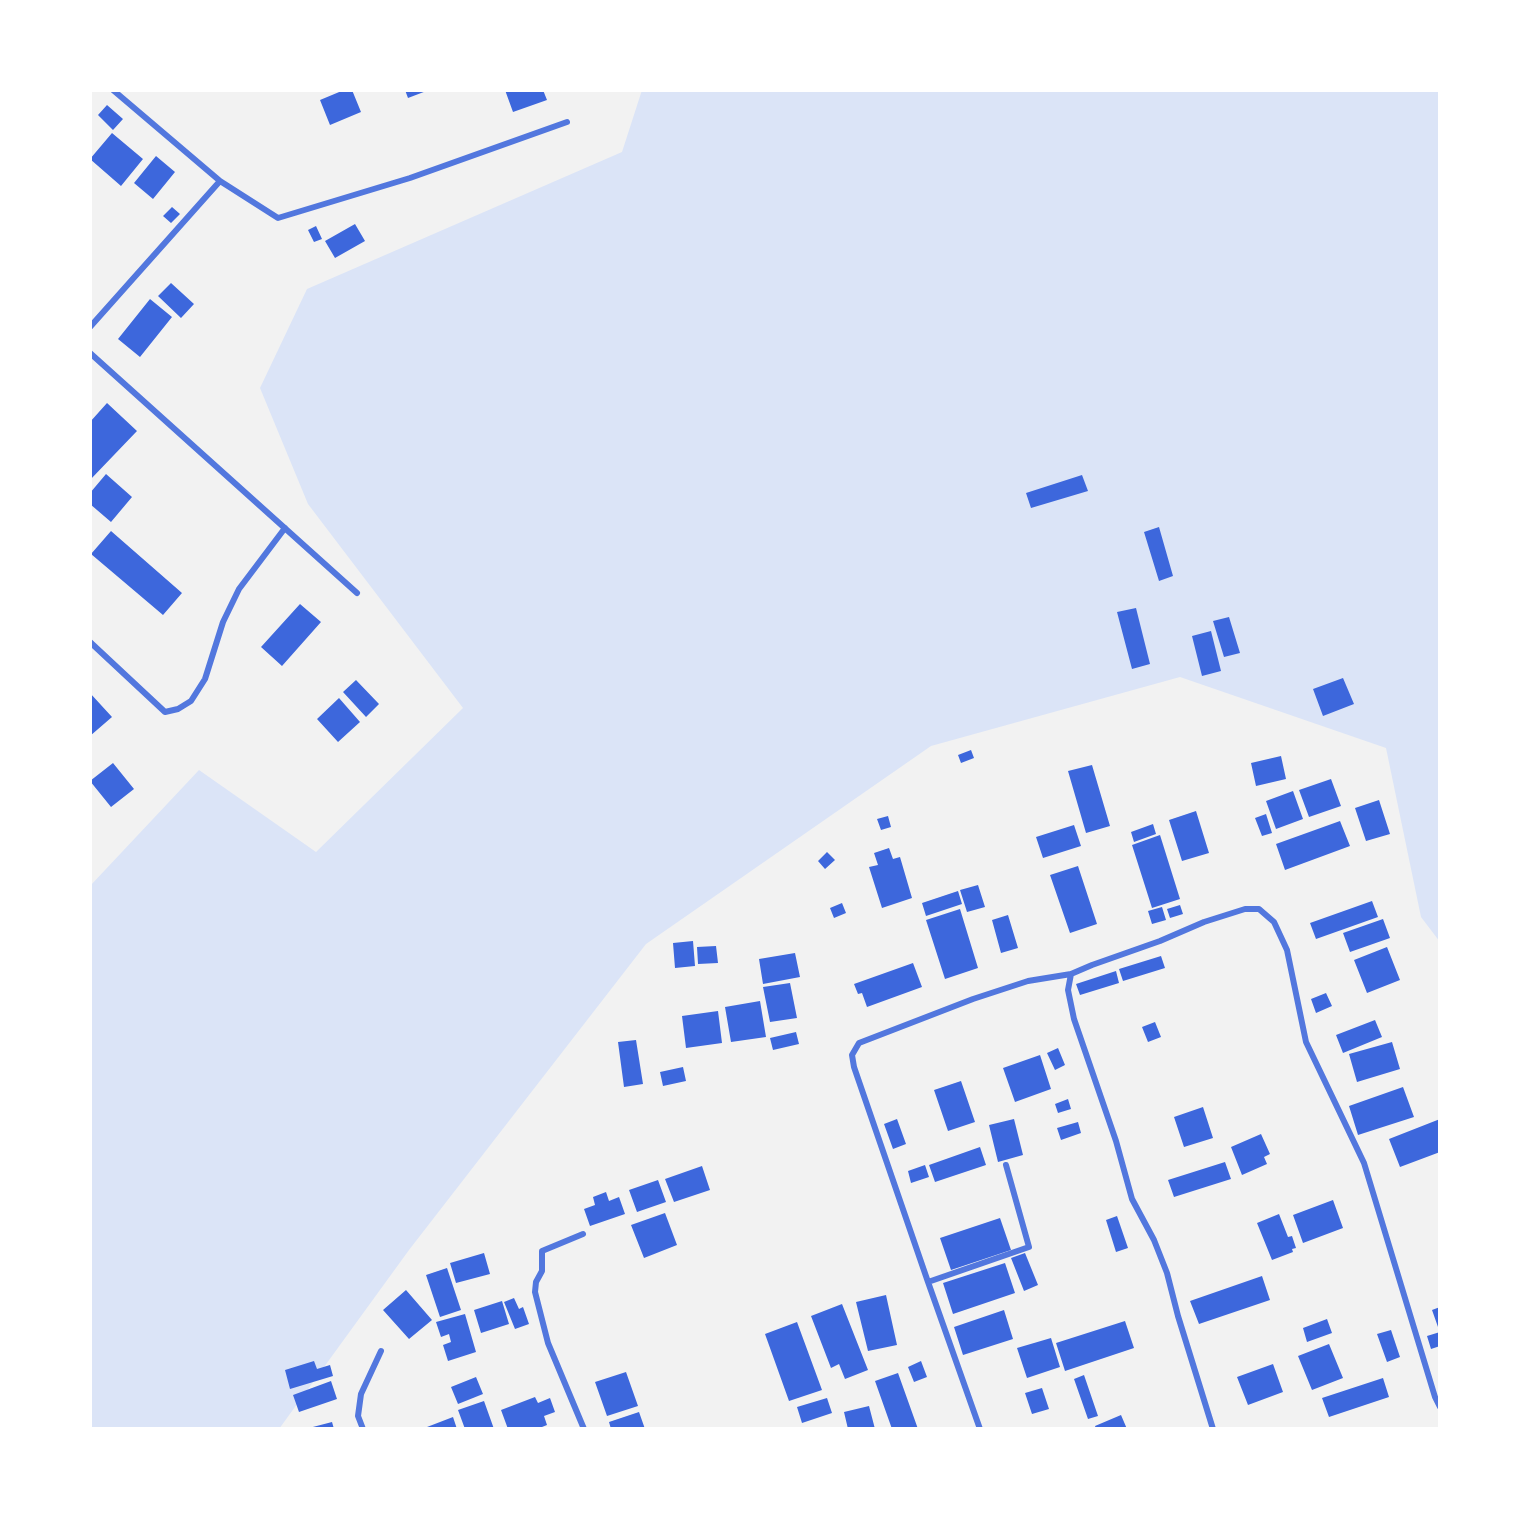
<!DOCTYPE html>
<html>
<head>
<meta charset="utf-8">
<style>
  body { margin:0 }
  #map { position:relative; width:1530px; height:1519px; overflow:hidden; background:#f2f2f2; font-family:"Varela Round",sans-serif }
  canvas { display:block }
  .frame { position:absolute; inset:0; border:92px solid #fff; pointer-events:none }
</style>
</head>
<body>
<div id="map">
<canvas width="1530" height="1519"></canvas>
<div class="frame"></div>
</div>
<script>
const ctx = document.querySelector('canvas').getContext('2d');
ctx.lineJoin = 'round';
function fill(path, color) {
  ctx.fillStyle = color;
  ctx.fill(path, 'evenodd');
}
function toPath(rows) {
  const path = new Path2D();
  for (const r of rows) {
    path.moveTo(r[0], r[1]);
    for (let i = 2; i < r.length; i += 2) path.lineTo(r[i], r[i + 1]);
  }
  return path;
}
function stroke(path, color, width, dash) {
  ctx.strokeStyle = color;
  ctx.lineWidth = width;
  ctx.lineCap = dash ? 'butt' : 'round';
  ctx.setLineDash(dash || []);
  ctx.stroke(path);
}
const green = toPath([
  [642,90,1440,90,1440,942,1421,917,1386,748,1180,677,931,746,646,944,409,1250,279,1429,90,1429,90,886,199,770,316,852,463,708,308,504,260,388,307,289,622,152]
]);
const building = toPath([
  [344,90,352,90,361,112,330,125,320,100],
  [405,90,429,90,408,98],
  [505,90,543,90,547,100,513,112],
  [107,105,123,119,113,130,98,115],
  [112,133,143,159,121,186,90,159],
  [156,156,175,172,153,199,134,183],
  [172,207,180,214,171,223,163,216],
  [355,224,365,241,335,258,325,241],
  [316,226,322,239,314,242,308,230],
  [171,283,194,304,181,318,158,296],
  [150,299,172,317,140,357,118,339],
  [107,403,137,431,90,480,90,422],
  [106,474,132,497,111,522,90,504,90,493],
  [1082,475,1088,491,1031,508,1026,493],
  [1159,527,1173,576,1159,581,1144,532],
  [111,531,182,593,163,615,91,554],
  [300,604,321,622,282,666,261,647],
  [1136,608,1150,664,1132,669,1117,612],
  [1229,617,1240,653,1224,657,1213,621],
  [1211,631,1221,671,1202,676,1192,636],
  [1343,678,1354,704,1323,716,1313,689],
  [356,680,379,704,366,717,343,692],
  [90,693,112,717,90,736],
  [339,698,360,722,338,742,317,719],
  [971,750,974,758,961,763,958,755],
  [1281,756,1286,779,1256,786,1251,763],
  [113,763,134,789,111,807,90,781],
  [1092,765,1110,826,1086,833,1068,771],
  [1331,779,1341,806,1309,817,1299,790],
  [1293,791,1303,819,1276,829,1266,801],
  [1379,800,1390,834,1366,841,1355,808],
  [1196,811,1209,853,1182,861,1169,820],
  [1266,814,1272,833,1262,836,1255,818],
  [888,816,891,827,881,830,877,819],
  [1340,821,1350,846,1285,870,1276,844],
  [1153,824,1156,834,1134,842,1131,832],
  [1074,825,1081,846,1043,858,1036,837],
  [1160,835,1180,899,1152,908,1132,845],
  [889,848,893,859,900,857,912,898,882,908,869,867,878,865,874,853],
  [827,852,835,860,825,869,818,861],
  [1078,866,1097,924,1070,933,1050,875],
  [978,885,985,907,967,912,960,890],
  [958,891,962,904,926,916,922,903],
  [1372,901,1378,917,1316,939,1310,923],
  [842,903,846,913,834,918,830,908],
  [1180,905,1183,914,1170,918,1167,909],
  [1162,907,1166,920,1152,924,1148,911],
  [960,909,978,968,945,979,926,920],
  [1008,915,1018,948,1001,953,992,920],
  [1383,919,1390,938,1350,952,1343,933],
  [693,941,695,966,675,968,673,943],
  [716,946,718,963,698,964,697,947],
  [1387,947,1400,980,1367,993,1354,960],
  [795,953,800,977,763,984,759,959],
  [1161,956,1165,968,1123,981,1119,969],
  [913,963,922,987,867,1007,862,993,858,994,854,984],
  [1116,971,1119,983,1080,995,1076,984],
  [790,983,797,1018,770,1022,763,987],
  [1326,993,1332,1006,1316,1013,1311,999],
  [760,1001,766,1037,731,1042,725,1007],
  [718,1011,722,1043,686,1048,682,1016],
  [1375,1020,1382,1037,1343,1053,1336,1035],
  [1155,1022,1161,1037,1148,1042,1142,1027],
  [796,1032,799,1044,773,1050,770,1038],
  [636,1040,643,1084,624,1087,618,1042],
  [1392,1042,1400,1069,1357,1082,1349,1054],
  [1058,1048,1065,1065,1055,1070,1047,1053],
  [1040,1055,1051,1089,1015,1102,1003,1068],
  [683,1067,686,1081,663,1086,660,1072],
  [961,1081,975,1122,948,1131,934,1090],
  [1403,1087,1414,1117,1358,1135,1349,1106],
  [1068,1099,1071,1109,1058,1113,1055,1104],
  [1203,1107,1213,1138,1184,1147,1174,1117],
  [897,1119,906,1144,893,1149,884,1124],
  [1014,1119,1023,1155,998,1162,989,1125],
  [1440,1119,1440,1152,1400,1167,1389,1139],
  [1078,1122,1081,1133,1061,1140,1057,1128],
  [1261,1134,1270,1154,1264,1157,1267,1164,1242,1175,1231,1147],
  [980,1147,986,1165,935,1182,929,1165],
  [1225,1162,1231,1179,1174,1197,1168,1180],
  [925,1165,929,1177,911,1183,908,1171],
  [702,1166,710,1190,674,1202,665,1179],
  [658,1180,666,1202,637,1212,629,1190],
  [606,1192,609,1201,619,1197,625,1214,590,1226,584,1209,595,1205,593,1197],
  [1333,1200,1343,1228,1303,1243,1293,1215],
  [665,1213,677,1245,644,1258,631,1225],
  [1279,1214,1288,1237,1292,1236,1296,1248,1292,1249,1293,1252,1272,1260,1257,1223],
  [1117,1216,1128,1248,1116,1252,1106,1220],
  [1000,1218,1011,1250,951,1270,940,1238],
  [484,1253,490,1274,456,1283,450,1263],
  [1025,1253,1038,1285,1024,1291,1011,1258],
  [1005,1263,1015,1293,953,1314,943,1283],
  [447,1268,461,1310,440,1317,426,1275],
  [1262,1276,1270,1300,1199,1324,1190,1301],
  [406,1290,432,1320,409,1339,383,1310],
  [886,1295,897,1345,868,1351,856,1302],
  [514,1298,519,1309,523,1307,529,1324,515,1329,504,1302],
  [502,1301,509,1324,481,1333,474,1310],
  [842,1304,868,1370,845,1379,839,1364,831,1368,811,1316],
  [1440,1307,1440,1326,1438,1327,1432,1310],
  [1004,1310,1013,1339,963,1355,954,1327],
  [465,1314,476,1352,448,1361,443,1345,451,1342,449,1334,441,1337,436,1322],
  [1327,1319,1332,1333,1307,1342,1303,1328],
  [1125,1321,1134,1348,1065,1371,1056,1343],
  [797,1322,822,1390,789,1401,765,1334],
  [1391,1330,1400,1357,1387,1362,1377,1334],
  [1440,1332,1440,1346,1431,1349,1427,1336],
  [1051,1338,1060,1367,1027,1378,1017,1348],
  [1329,1344,1343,1378,1312,1390,1298,1356],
  [314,1361,317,1369,330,1365,333,1376,290,1389,285,1370],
  [921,1361,927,1377,914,1382,908,1367],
  [1273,1364,1283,1392,1248,1405,1237,1377],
  [626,1372,638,1406,607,1416,595,1382],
  [898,1373,918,1429,892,1429,875,1381],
  [1084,1375,1098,1416,1088,1419,1074,1379],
  [476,1377,483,1394,458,1404,451,1387],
  [1383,1378,1389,1397,1329,1417,1322,1398],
  [331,1381,337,1399,299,1412,293,1395],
  [1042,1388,1049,1409,1032,1414,1025,1393],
  [535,1397,538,1403,550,1398,555,1412,544,1416,547,1425,537,1429,508,1429,501,1410],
  [827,1398,832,1413,802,1423,797,1407],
  [484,1401,494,1429,465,1429,458,1410],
  [869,1406,875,1429,848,1429,844,1412],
  [639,1412,645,1429,611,1429,609,1422],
  [1121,1415,1127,1429,1096,1429,1095,1426],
  [453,1417,457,1429,428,1429,427,1427],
  [332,1422,334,1429,309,1429,309,1428]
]);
const minor = toPath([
  [113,90,220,181,278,218,410,178,567,122],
  [90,327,220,181],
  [90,353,357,593],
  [90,642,165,712,178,709,191,701,205,679,223,622,239,589,285,528],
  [583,1234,542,1251,542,1271,536,1282,535,1292,548,1343,584,1429],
  [928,1282,1029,1247,1006,1165],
  [363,1429,358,1416,361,1394,381,1351],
  [980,1429,928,1282,854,1067,852,1055,859,1043,973,999,1028,981,1071,974],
  [1213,1429,1178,1316,1167,1273,1154,1240,1132,1199,1116,1141,1074,1019,1068,990,1071,974,1092,965,1160,941,1204,922,1245,909,1259,909,1274,922,1287,950,1306,1042,1364,1163,1435,1397,1440,1407]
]);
fill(green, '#dbe4f7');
fill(building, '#3d67dc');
stroke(minor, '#5277de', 6);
</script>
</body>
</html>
